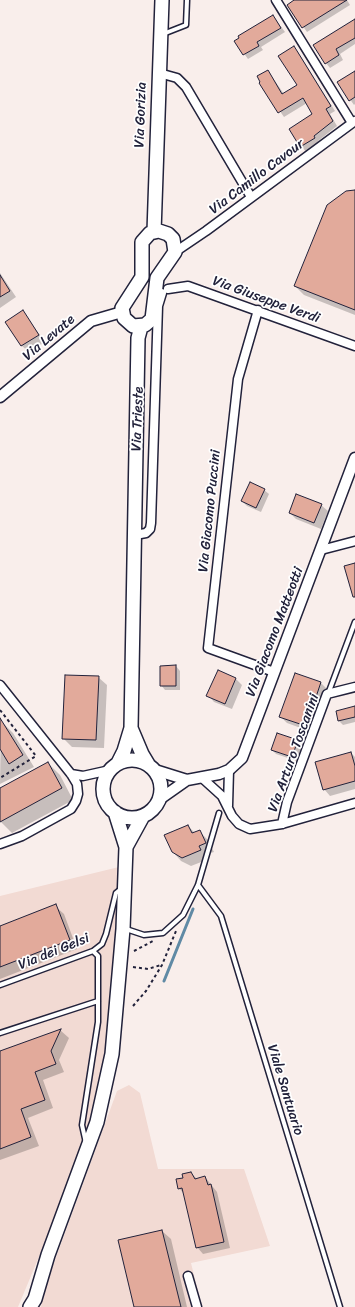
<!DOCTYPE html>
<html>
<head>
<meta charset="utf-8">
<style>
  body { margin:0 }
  canvas { display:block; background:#f9eeeb }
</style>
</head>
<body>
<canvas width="355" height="1307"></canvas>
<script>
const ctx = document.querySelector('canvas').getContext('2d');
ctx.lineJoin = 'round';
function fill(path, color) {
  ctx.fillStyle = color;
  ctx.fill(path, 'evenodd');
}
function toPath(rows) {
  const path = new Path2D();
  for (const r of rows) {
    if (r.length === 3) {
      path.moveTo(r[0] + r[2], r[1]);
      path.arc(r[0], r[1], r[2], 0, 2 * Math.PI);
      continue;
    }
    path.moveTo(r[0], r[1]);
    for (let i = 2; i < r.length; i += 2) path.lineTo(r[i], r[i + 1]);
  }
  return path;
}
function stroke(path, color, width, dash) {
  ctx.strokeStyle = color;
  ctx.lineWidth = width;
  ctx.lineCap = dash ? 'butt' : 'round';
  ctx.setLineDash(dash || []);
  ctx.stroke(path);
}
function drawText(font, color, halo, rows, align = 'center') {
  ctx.font = font + ' Sriracha,sans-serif';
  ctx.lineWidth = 3.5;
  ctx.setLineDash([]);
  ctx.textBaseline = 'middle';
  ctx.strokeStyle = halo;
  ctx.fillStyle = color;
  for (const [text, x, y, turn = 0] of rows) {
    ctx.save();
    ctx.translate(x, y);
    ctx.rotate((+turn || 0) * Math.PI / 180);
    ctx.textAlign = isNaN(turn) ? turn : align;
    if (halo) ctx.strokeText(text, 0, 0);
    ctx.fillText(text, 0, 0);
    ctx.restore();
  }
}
const built = toPath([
  [123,866,116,972,103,1075,84,1149,18,1307,0,1307,0,896],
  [129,1085,140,1093,158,1169,244,1169,270,1246,191,1263,202,1307,41,1307,44,1290,117,1091]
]);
const shadow = toPath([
  [296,0,347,0,350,5,307,32,288,5],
  [273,16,285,32,261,47,263,50,248,59,235,41],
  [355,20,355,44,340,54,343,60,330,68,326,63],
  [294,47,298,52,335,111,330,114,337,126,318,141,319,143,306,152,290,130,314,114,307,103,284,117,260,83,268,71,284,94,298,85],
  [355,72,355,104,354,105,338,82],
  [355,191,355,315,304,295,295,286],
  [0,273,16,297,0,308],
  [23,312,45,342,29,352,22,346,7,322],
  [264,490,269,494,261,512,247,506,242,501],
  [321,505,328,511,321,529,296,519,290,513],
  [176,666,180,671,180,690,165,690,161,685],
  [296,674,321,683,327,689,322,706,318,705,309,731,287,723,281,717],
  [98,677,107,685,104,748,72,747,63,738],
  [236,679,242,685,232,709,214,702,208,695],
  [355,707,355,722,343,725,339,721,337,712],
  [1,721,13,733,34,767,0,784],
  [277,734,298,741,302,745,297,761,276,754,272,750],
  [351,753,355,757,355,789,330,796,324,789],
  [48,763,60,775,73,800,12,833,0,821,0,790],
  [188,826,195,833,199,831,208,840,214,852,207,854,209,859,191,866,181,861,173,852],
  [55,906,64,914,77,949,0,979,0,927],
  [60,1030,69,1038,59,1060,64,1072,43,1080,53,1108,28,1118,39,1146,0,1160,0,1052],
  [191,1173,197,1179,205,1177,217,1192,230,1248,203,1254,197,1247,184,1194,179,1188,184,1178],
  [162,1231,171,1239,187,1307,135,1307]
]);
const stream = toPath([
  [164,981,193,909]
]);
const building = toPath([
  [294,0,347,0,302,28,287,5,294,0],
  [273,15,281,28,257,42,259,46,243,55,234,41,239,38,238,36,273,15],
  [355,19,355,38,336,49,339,55,325,64,313,45,355,19],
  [294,46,331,106,326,109,333,121,314,136,315,138,300,147,289,129,312,114,303,98,278,113,259,83,260,82,257,76,268,70,282,94,297,85,278,56,294,46],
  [355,71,355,97,349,101,337,82,355,71],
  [355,190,355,310,294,286,327,205,346,191,355,190],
  [0,275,10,291,0,297,0,275],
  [23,310,39,335,21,346,5,322,23,310],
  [250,482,265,489,256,508,241,501,250,482],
  [296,494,322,504,314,523,289,513,296,494],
  [355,563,355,597,353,597,344,566,355,563],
  [176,665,176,686,160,686,160,666,176,665],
  [218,670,236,678,225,704,206,696,218,670],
  [295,673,321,682,315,700,311,699,303,725,279,717,295,673],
  [65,675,99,676,96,740,62,739,65,675],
  [355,706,355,717,338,721,336,711,355,706],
  [0,718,23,755,9,764,0,749,0,718],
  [277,733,298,740,292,757,271,750,277,733],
  [351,752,355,766,355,781,323,790,315,762,351,752],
  [48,762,62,788,0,822,0,788,48,762],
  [188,825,192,833,200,830,206,843,199,846,201,850,182,858,172,852,164,835,188,825],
  [56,904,70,940,0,967,0,926,56,904],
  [61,1029,51,1051,56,1064,35,1072,45,1100,21,1109,31,1137,0,1149,0,1051,61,1029],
  [191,1172,195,1179,205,1176,208,1185,211,1184,224,1242,196,1248,182,1188,178,1189,176,1179,183,1178,182,1174,191,1172],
  [162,1230,181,1307,134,1307,118,1240,162,1230]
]);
const path = toPath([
  [0,710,36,756,0,778],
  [134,951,153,941],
  [133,967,148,969,161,965],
  [133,1006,146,991,162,965,176,931]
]);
const service = toPath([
  [163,34,186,25,187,0],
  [328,694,355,622],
  [198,885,221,916,340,1307],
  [126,929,144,935,163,933,183,915,198,885,219,813],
  [0,985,93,951,102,944,106,934,116,893,121,889],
  [0,1033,98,1001],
  [86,1143,82,1125,98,1022,98,956,93,951]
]);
const minor = toPath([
  [276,0,352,123],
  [159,73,177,78,186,87,251,197],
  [175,252,206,231,355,121],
  [168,289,188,286,355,346],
  [258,310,238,379,208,648,274,672],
  [135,535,146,533,150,529,151,523,158,306,162,293],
  [321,550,355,541],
  [0,685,71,774,77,784,78,794,76,801,71,809,22,836,0,844],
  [71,774,83,776,110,770],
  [201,777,222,796,232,816,239,824,250,829,282,824,355,803],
  [228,806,229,770],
  [282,824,287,802,327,694,355,687],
  [188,1276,197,1307]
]);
const tertiary = toPath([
  [0,397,91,321,122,312],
  [155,770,187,780],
  [160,799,187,780,219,774,229,770,242,758,355,458]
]);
const primary = toPath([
  [159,231,168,234,173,239,175,252,157,278,152,319,145,325,133,326,124,318,122,308,142,277,142,242,150,233,159,231],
  [154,232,162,0],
  [131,728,142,754,148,764],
  [132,789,29],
  [118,763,124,751,131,728,138,338,141,327],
  [126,847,143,816],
  [30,1307,35,1299,48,1255,97,1122,112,1054,123,929,126,847,115,812]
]);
const streetNames = [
  ["Via Gorizia",141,115,-88],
  ["Via Camillo Cavour",257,177,-37],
  ["Via Giuseppe Verdi",266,300,20],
  ["Via Levate",49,338,-40],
  ["Via Trieste",138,419,-88],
  ["Via Giacomo Puccini",210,511,-84],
  ["Via Giacomo Matteotti",275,632,-69],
  ["Via Arturo Toscanini",294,753,-70],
  ["Via dei Gelsi",54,952,-22],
  ["Viale Santuario",285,1090,73]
];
fill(built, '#f2dad3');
fill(shadow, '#0003');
stroke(stream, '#608aa5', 3);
fill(building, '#e2aa9b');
stroke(building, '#22223b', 1);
stroke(service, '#22223b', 7);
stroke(minor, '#22223b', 11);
stroke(tertiary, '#22223b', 13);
stroke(primary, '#22223b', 16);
stroke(path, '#22223b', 2, [3, 3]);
stroke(service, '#fff', 4);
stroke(minor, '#fff', 8);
stroke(tertiary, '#fff', 10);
stroke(primary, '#fff', 13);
drawText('14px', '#22223b', '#fff', streetNames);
</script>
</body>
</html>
